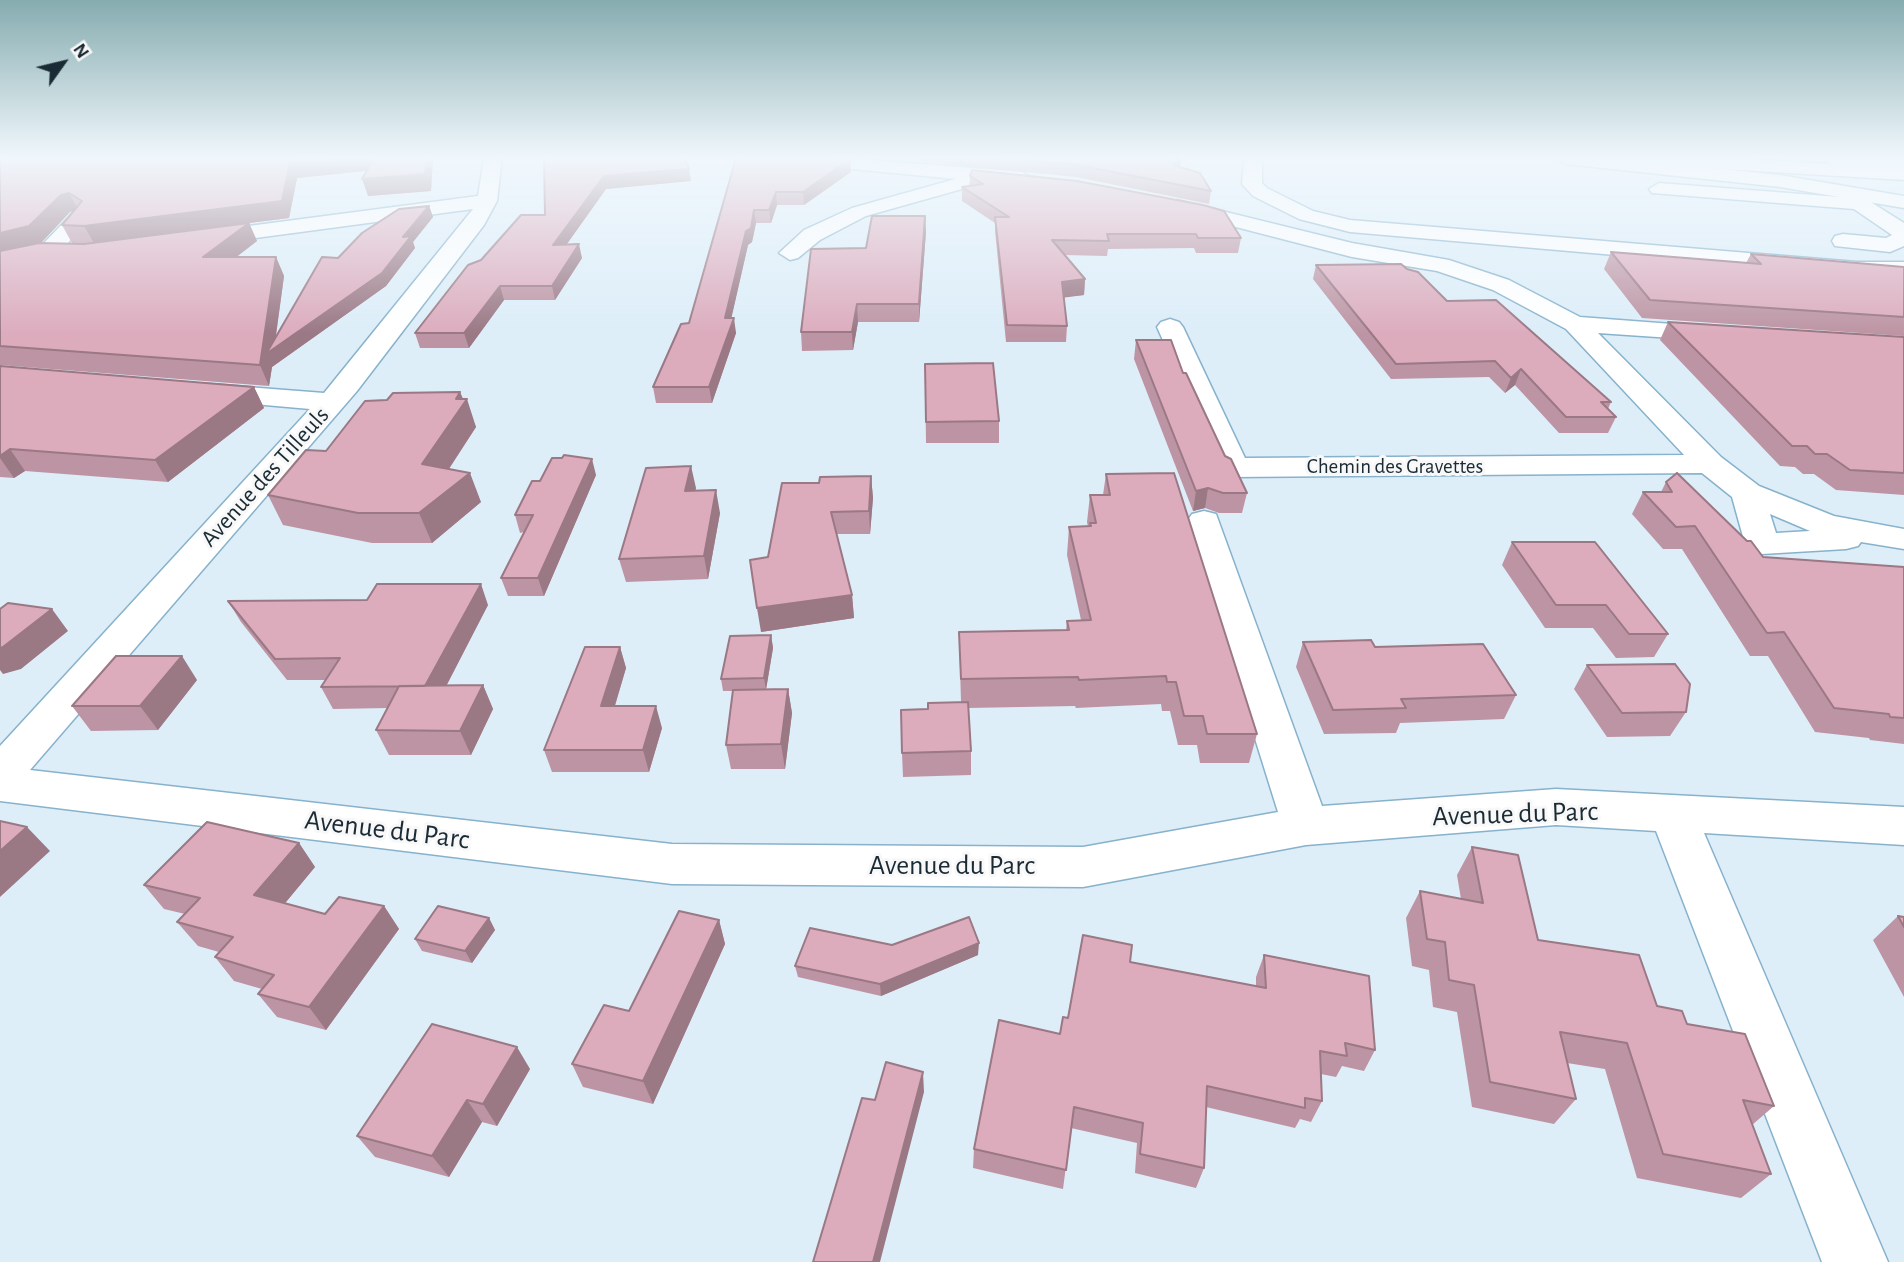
<!DOCTYPE html>
<html>
<head>
<meta charset="utf-8">
<style>
  body { margin:0 }
  #map { position:relative; width:1904px; height:1262px; overflow:hidden; background:#ddeef9; font-family:"Alegreya Sans",sans-serif }
  canvas { display:block }
  .north { position:absolute; left:28px; top:28px; width:70px; height:70px; -webkit-text-stroke:5px #f8f8f8; paint-order:stroke; rotate:56deg; font-size:19px; font-weight:700; line-height:28px; text-align:center; color:#1a2b36 }
  .north::after { content:''; display:block; margin:auto; width:24px; height:32px; background:#1a2b36; clip-path:polygon(50% 0,100% 100%,50% 72%,0 100%) }
</style>
</head>
<body>
<div id="map">
<canvas width="1904" height="1262"></canvas>
<div class="north">N</div>
</div>
<script>
const ctx = document.querySelector('canvas').getContext('2d');
ctx.lineJoin = 'round';
function toPath(rows) {
  const path = new Path2D();
  for (const r of rows) {
    path.moveTo(r[0], r[1]);
    for (let i = 2; i < r.length; i += 2) path.lineTo(r[i], r[i + 1]);
  }
  return path;
}
function stroke(path, color, width, dash) {
  ctx.strokeStyle = color;
  ctx.lineWidth = width;
  ctx.lineCap = dash ? 'butt' : 'round';
  ctx.setLineDash(dash || []);
  ctx.stroke(path);
}
function fill(path, color) {
  ctx.fillStyle = color;
  ctx.fill(path, 'evenodd');
}
function drawText(font, color, halo, rows, align = 'center') {
  ctx.font = font + ' "Alegreya Sans",sans-serif';
  ctx.lineWidth = 6;
  ctx.setLineDash([]);
  ctx.textBaseline = 'middle';
  ctx.strokeStyle = halo;
  ctx.fillStyle = color;
  for (const [text, x, y, turn = 0] of rows) {
    ctx.save();
    ctx.translate(x, y);
    ctx.rotate((+turn || 0) * Math.PI / 180);
    ctx.textAlign = isNaN(turn) ? turn : align;
    if (halo) ctx.strokeText(text, 0, 0);
    ctx.fillText(text, 0, 0);
    ctx.restore();
  }
}
const minor = toPath([
  [484,158,502,158,497,201,484,225,357,391,30,770,672,844,1083,847,1278,812,1187,521,1192,514,1204,511,1216,514,1322,806,1556,789,1904,807,1904,845,1704,833,1888,1262,1822,1262,1656,831,1556,825,1306,845,1083,887,672,884,0,801,0,746,310,409,208,400,198,398,194,392,198,386,208,384,324,393,473,209,203,245,195,243,192,238,195,233,478,196,484,158],
  [792,158,845,158,1022,172,1032,178,1022,184,970,180,969,187,866,216,820,240,798,258,790,260,779,253,804,230,852,208,955,179,801,164,792,158],
  [1244,158,1262,158,1262,183,1267,188,1313,211,1350,220,1857,262,1904,262,1904,276,1857,276,1350,232,1299,219,1253,196,1242,184,1244,158],
  [1631,158,1728,158,1904,168,1904,180,1640,164,1631,158],
  [1659,183,1866,199,1904,223,1904,246,1890,252,1835,246,1832,241,1835,236,1843,234,1886,238,1892,235,1854,209,1652,193,1649,189,1659,183],
  [1177,200,1352,243,1449,260,1509,280,1580,317,1725,328,1729,333,1725,338,1716,341,1598,333,1721,457,1759,486,1834,516,1904,529,1904,549,1861,542,1858,546,1846,549,1762,554,1750,551,1745,544,1732,497,1702,473,1234,477,1223,475,1157,327,1161,322,1170,319,1179,322,1183,327,1245,458,1684,455,1566,329,1493,290,1437,271,1352,257,1170,210,1167,206,1177,200],
  [1770,514,1810,531,1776,533,1770,514],
  [79,212,89,218,86,222,57,256,41,256,38,251,41,246,72,214,79,212]
]);
const major = toPath([
  [1556,158,1615,158,1780,175,1904,196,1904,208,1780,187,1565,164,1556,158]
]);
const highway = toPath([
  [1828,158,1904,158,1904,170,1835,167,1828,165,1828,158]
]);
const wall = toPath([
  [0,158,433,158,431,191,368,196,367,171,297,178,289,218,249,223,257,241,236,257,276,257,284,276,276,336,338,258,429,206,433,217,413,242,415,248,386,286,272,367,269,386,0,365],
  [74,211,62,225,72,243,93,243,84,244,41,243,70,212],
  [544,158,691,181,606,189,566,245,582,258,555,300,504,300,469,348,420,348,415,333,481,260,545,215],
  [736,158,850,159,851,172,804,205,777,205,771,223,756,223,752,242,748,245,731,318,736,333,712,403,656,403,653,387,689,323],
  [916,158,1173,158,1180,167,1211,191,1209,204,1076,177,923,162],
  [970,176,1241,238,1238,253,1196,253,1194,248,1108,249,1107,256,1065,255,1085,279,1084,295,1064,297,1067,326,1066,342,1006,342,995,231,995,223,962,201,962,187,970,186],
  [925,216,926,232,919,322,858,322,853,350,802,351,801,332,866,248],
  [1611,252,1746,263,1751,254,1904,267,1904,336,1642,318,1604,269],
  [1316,265,1407,269,1447,301,1611,402,1608,409,1616,417,1608,433,1559,433,1515,385,1505,393,1489,377,1391,379,1313,279],
  [1668,322,1904,337,1904,495,1836,490,1814,474,1803,474,1795,467,1780,466,1660,340],
  [1136,340,1183,373,1225,456,1247,493,1242,513,1219,513,1205,508,1193,511,1134,359],
  [925,364,999,421,999,443,926,443],
  [0,366,254,387,264,408,168,482,25,471,14,478,0,477],
  [460,392,476,427,449,469,481,502,432,543,372,543,283,525,268,495,326,451,387,400],
  [1106,474,1257,734,1249,763,1200,763,1197,745,1178,745,1170,711,1162,711,1161,704,1076,708,1075,706,968,708,971,751,971,775,903,777,902,753,928,709,961,702,959,632,1066,630,1067,621,1081,620,1067,555,1069,527,1088,527,1087,522,1090,495,1103,495],
  [596,475,544,596,508,596,501,578,524,532,520,533,515,515,540,481],
  [871,476,873,498,870,534,836,534,852,595,854,618,761,632,768,557,819,483],
  [1666,482,1763,557,1904,567,1904,744,1870,740,1869,738,1815,732,1768,656,1750,656,1682,549,1663,549,1632,514,1643,492,1661,492],
  [696,488,695,491,720,513,708,579,626,582,619,559],
  [1512,542,1668,634,1654,657,1616,658,1593,628,1545,628,1502,565],
  [228,601,488,605,446,685,483,685,493,709,471,755,389,755,376,730,388,708,333,709,321,687,326,680,287,680,241,622],
  [771,635,773,648,766,689,788,689,792,713,785,769,731,769,726,745,733,691,723,691,721,679],
  [1303,642,1375,647,1516,695,1504,719,1400,723,1396,733,1324,734,1296,667],
  [620,647,626,668,615,706,662,728,649,772,552,772,544,750],
  [1587,665,1686,712,1670,736,1607,737,1574,689],
  [197,680,158,730,91,731,72,706],
  [299,843,315,867,285,903,325,914,384,906,399,929,326,1030,277,1017,258,994,262,989,234,981,215,957,219,952,198,946,177,922,185,914,164,909,144,885],
  [1472,847,1538,940,1687,1024,1774,1106,1752,1125,1771,1174,1741,1198,1637,1178,1605,1069,1567,1063,1576,1099,1554,1124,1472,1107,1457,1012,1433,1007,1429,970,1412,966,1406,918,1420,891,1461,899,1457,875],
  [1898,916,1904,917,1904,997,1873,940],
  [489,918,495,930,472,963,422,951,415,939],
  [719,920,725,944,653,1104,583,1087,572,1064,629,1011],
  [978,955,881,996,798,977,795,966],
  [1264,955,1375,1050,1364,1071,1342,1066,1336,1077,1321,1074,1322,1101,1311,1122,1300,1119,1295,1128,1206,1107,1204,1168,1196,1188,1135,1173,1137,1143,1071,1128,1063,1189,973,1168,974,1149,1060,1034,1068,1018,1130,962,1256,986,1256,977],
  [530,1069,497,1126,482,1122,449,1177,375,1157,357,1136]
]);
const shadedWall = toPath([
  [331,158,379,158,383,169,297,178,289,218,249,223,257,241,212,276,94,243,84,226,290,162],
  [427,158,433,158,431,191,368,196,362,179],
  [850,159,851,172,804,205,803,192],
  [1181,159,1180,171,1173,165],
  [689,169,691,181,606,189,557,258,553,245,604,176],
  [776,192,777,205,771,223,769,210],
  [69,193,78,209,70,212,40,244,0,253,0,233,61,195],
  [429,206,433,217,413,242,415,248,386,286,272,367,269,386,260,365,276,257,284,276,274,348,403,237],
  [754,210,756,223,752,242,748,245,728,333,725,318,746,231],
  [925,216,926,232,919,322,919,304],
  [579,244,582,258,555,300,552,286],
  [1085,279,1084,295,1061,298,1062,282],
  [500,286,504,300,469,348,464,333],
  [857,304,858,322,853,350,852,332],
  [734,318,736,333,712,403,709,387],
  [1521,369,1515,385,1505,393,1511,378],
  [254,387,264,408,168,482,155,460],
  [460,392,464,402,467,399,476,427,433,493,422,464],
  [10,449,25,471,14,478,0,458,0,456],
  [592,459,596,475,544,596,538,578],
  [691,466,696,488,690,514,685,491],
  [470,473,481,502,432,543,419,513],
  [871,476,873,498,870,534,869,511],
  [1208,488,1205,508,1193,511,1196,491],
  [716,490,720,513,708,579,704,556],
  [481,584,488,605,435,708,425,686],
  [852,595,854,618,761,632,757,608],
  [52,609,68,631,21,669,3,674,0,670,0,648],
  [771,635,773,648,766,690,764,678],
  [620,647,626,668,608,728,601,706],
  [182,656,197,680,158,730,140,706],
  [483,685,493,709,471,755,460,731],
  [788,689,792,713,785,769,781,744],
  [656,706,662,728,649,772,643,750],
  [27,827,50,851,0,897,0,851],
  [299,843,315,867,272,919,254,895],
  [384,906,399,929,326,1030,309,1007],
  [489,918,495,930,472,963,465,951],
  [719,920,725,944,653,1104,643,1081],
  [979,943,978,955,881,996,880,984],
  [517,1047,530,1069,497,1126,483,1104],
  [923,1072,924,1092,880,1262,873,1262],
  [467,1100,482,1122,449,1177,432,1156]
]);
const building = toPath([
  [0,158,331,158,290,162,282,201,84,226,62,225,82,201,69,193,61,195,29,226,0,233,0,158],
  [374,158,427,158,425,174,362,179,374,158],
  [544,158,685,158,689,169,604,176,553,245,579,244,552,286,500,286,464,333,415,333,468,265,481,260,521,215,545,215,544,158],
  [736,158,833,158,850,159,803,192,776,192,769,210,754,210,751,228,746,231,725,318,734,318,709,387,653,387,681,324,689,323,736,158],
  [1001,158,1173,158,1181,159,1173,165,1200,173,1211,191,1077,165,1001,158],
  [972,170,1077,181,1203,205,1224,211,1241,238,1198,238,1196,234,1107,234,1109,241,1052,240,1085,279,1062,282,1067,326,1007,325,995,217,1009,217,962,187,983,184,970,176,972,170],
  [429,206,403,237,411,236,382,273,266,354,322,257,338,258,362,233,399,209,429,206],
  [872,216,925,216,919,304,857,304,852,332,801,332,811,249,866,248,872,216],
  [249,223,203,257,276,257,260,365,0,346,0,251,39,243,84,244,249,223],
  [1611,252,1761,264,1751,254,1904,267,1904,317,1650,300,1611,252],
  [1401,264,1407,269,1418,272,1447,301,1496,300,1611,402,1601,402,1616,417,1566,417,1521,369,1511,378,1495,361,1396,364,1316,265,1401,264],
  [1668,322,1904,337,1904,473,1850,470,1827,454,1815,454,1807,446,1792,446,1668,322],
  [1136,340,1171,340,1183,373,1186,373,1225,456,1231,459,1247,493,1223,493,1208,488,1196,491,1136,340],
  [993,363,999,421,926,422,925,364,993,363],
  [0,366,254,387,155,460,10,449,0,456,0,366],
  [460,392,456,399,467,399,422,464,470,473,419,513,358,513,268,495,306,450,326,451,365,401,387,400,393,393,460,392],
  [564,455,592,459,538,578,501,578,533,515,515,515,532,481,540,481,552,458,562,458,564,455],
  [691,466,685,491,716,490,704,556,619,559,646,468,691,466],
  [1174,473,1257,734,1207,734,1203,716,1184,716,1176,682,1167,682,1166,676,1079,680,1078,677,961,679,959,632,1069,630,1067,621,1091,620,1069,527,1091,526,1090,523,1096,523,1090,495,1110,495,1106,474,1174,473],
  [1677,473,1747,541,1751,541,1763,557,1904,567,1904,718,1890,717,1889,714,1834,708,1784,632,1767,633,1695,526,1676,527,1643,492,1672,492,1666,482,1677,473],
  [871,476,869,511,831,512,852,595,757,608,750,560,768,557,782,483,819,483,820,477,871,476],
  [1512,542,1595,542,1668,634,1629,634,1606,605,1556,605,1512,542],
  [377,584,481,584,425,686,321,687,340,658,275,659,228,601,367,600,377,584],
  [8,603,52,609,3,647,0,648,0,609,8,603],
  [771,635,764,678,721,679,730,636,771,635],
  [1371,640,1375,647,1483,644,1516,695,1401,699,1406,708,1333,710,1303,642,1371,640],
  [585,647,620,647,601,706,656,706,643,750,544,750,585,647],
  [116,656,182,656,140,706,72,706,116,656],
  [1675,664,1690,684,1686,712,1622,713,1587,665,1675,664],
  [483,685,460,731,376,730,399,686,483,685],
  [788,689,781,744,726,745,733,690,788,689],
  [968,702,971,751,902,753,901,710,928,709,928,703,968,702],
  [0,821,27,827,0,851,0,821],
  [207,822,299,843,254,895,325,914,339,897,384,906,309,1007,258,994,274,975,215,957,233,937,177,922,200,898,144,885,207,822],
  [1472,847,1518,855,1538,940,1639,955,1657,1006,1682,1011,1687,1024,1745,1034,1774,1106,1743,1100,1771,1174,1663,1154,1627,1043,1560,1032,1576,1099,1490,1082,1474,985,1449,980,1445,942,1427,939,1420,891,1483,903,1472,847],
  [438,906,489,918,465,951,415,939,438,906],
  [679,911,719,920,643,1081,572,1064,604,1005,629,1011,679,911],
  [1898,916,1904,917,1904,927,1898,916],
  [969,917,979,943,880,984,795,966,810,928,892,945,969,917],
  [1083,935,1132,945,1130,962,1266,988,1264,955,1369,976,1375,1050,1345,1043,1347,1056,1320,1051,1322,1101,1305,1098,1305,1108,1207,1086,1204,1168,1140,1154,1143,1123,1074,1107,1066,1170,974,1149,999,1020,1060,1034,1063,1017,1068,1018,1083,935],
  [432,1024,517,1047,483,1104,467,1100,432,1156,357,1136,432,1024],
  [886,1062,923,1072,873,1262,813,1262,862,1098,875,1100,886,1062]
]);
const farStreetnames = [
  ["Chemin des Gravettes",1395,467]
];
const streetNames = [
  ["Avenue des Tilleuls",265,477,-48]
];
const nearStreetnames = [
  ["Avenue du Parc",1515,814,-2],
  ["Avenue du Parc",387,830,7],
  ["Avenue du Parc",952,866]
];
stroke(minor, '#87b2cc', 3);
stroke(major, '#87b2cc', 3);
stroke(highway, '#87b2cc', 3);
fill(minor, '#fff');
fill(major, '#fff');
fill(highway, '#fff');
fill(wall, '#bd94a3');
fill(shadedWall, '#9a7884');
fill(building, '#dcacbd');
stroke(building, '#9a7884', 2);
const sky = ctx.createLinearGradient(0, 0, 0, 334);
sky.addColorStop(0, '#86acb0');
sky.addColorStop(0.47, '#f0f7fc');
sky.addColorStop(1, '#f0f7fc00');
ctx.fillStyle = sky;
ctx.fillRect(0, 0, 1904, 334);
drawText('21px', '#1a2b36', '#f8f8f8', farStreetnames);
drawText('24px', '#1a2b36', '#f8f8f8', streetNames);
drawText('28px', '#1a2b36', '#f8f8f8', nearStreetnames);
</script>
</body>
</html>
